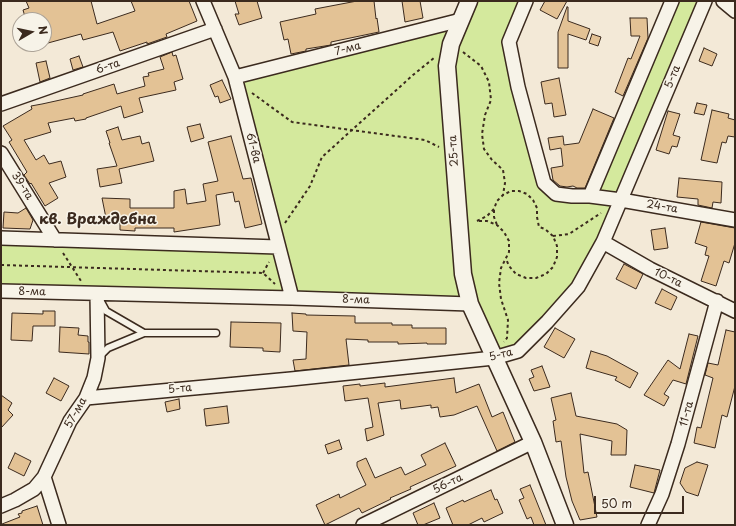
<!DOCTYPE html>
<html>
<head>
<meta charset="utf-8">
<style>
  body { margin:0 }
  #map { position:relative; width:736px; height:526px; overflow:hidden; background:#f3e9d7; font-family:"Playpen Sans",sans-serif }
  canvas { display:block }
  .frame { position:absolute; inset:0; border:2px solid #3b2a1e; pointer-events:none }
  .north { position:absolute; left:12px; top:12px; width:40px; height:40px; box-sizing:border-box; background:#f7f3e8; border:1px solid #aca397; border-radius:50%; rotate:81deg; font-size:11px; font-weight:700; line-height:16px; text-align:center; color:#3b2a1e }
  .north::after { content:''; display:block; margin:auto; width:14px; height:18px; background:#3b2a1e; clip-path:polygon(50% 0,100% 100%,50% 72%,0 100%) }
  .scale { position:absolute; left:594px; top:496px; width:90px; height:18px; box-sizing:border-box; border:2px solid #3b2a1e; border-top:0; padding-left:5px; font-size:12px; line-height:14px; white-space:nowrap; color:#3b2a1e; -webkit-text-stroke:3px #f7f3e8; paint-order:stroke }
</style>
</head>
<body>
<div id="map">
<canvas width="736" height="526"></canvas>
<div class="frame"></div>
<div class="north">N</div>
<div class="scale">50 m</div>
</div>
<script>
const ctx = document.querySelector('canvas').getContext('2d');
ctx.lineJoin = 'round';
function fill(path, color) {
  ctx.fillStyle = color;
  ctx.fill(path, 'evenodd');
}
function toPath(rows) {
  const path = new Path2D();
  for (const r of rows) {
    path.moveTo(r[0], r[1]);
    for (let i = 2; i < r.length; i += 2) path.lineTo(r[i], r[i + 1]);
  }
  return path;
}
function stroke(path, color, width, dash) {
  ctx.strokeStyle = color;
  ctx.lineWidth = width;
  ctx.lineCap = dash ? 'butt' : 'round';
  ctx.setLineDash(dash || []);
  ctx.stroke(path);
}
function drawText(font, color, halo, rows, align = 'center') {
  ctx.font = font + ' "Playpen Sans",sans-serif';
  ctx.lineWidth = 3;
  ctx.setLineDash([]);
  ctx.textBaseline = 'middle';
  ctx.strokeStyle = halo;
  ctx.fillStyle = color;
  for (const [text, x, y, turn = 0] of rows) {
    ctx.save();
    ctx.translate(x, y);
    ctx.rotate((+turn || 0) * Math.PI / 180);
    ctx.textAlign = isNaN(turn) ? turn : align;
    if (halo) ctx.strokeText(text, 0, 0);
    ctx.fillText(text, 0, 0);
    ctx.restore();
  }
}
const green = toPath([
  [469,1,526,1,509,42,544,183,556,194,589,196,672,1,705,1,578,287,518,351,494,358,469,304,1,291,1,238,278,247,235,77,460,20]
]);
const building = toPath([
  [26,1,91,1,97,24,135,11,131,1,189,1,197,21,166,34,167,37,147,44,147,42,120,51,113,32,83,40,81,34,48,43,44,27,44,20,42,20,41,17,32,20,26,20,23,10,29,8,26,1],
  [235,1,257,1,262,18,239,25,235,14,239,14,235,1],
  [357,1,374,1,376,19,377,18,379,32,331,42,331,45,306,49,306,51,291,54,288,39,284,40,280,22,316,14,315,9,357,1],
  [402,1,420,1,423,18,405,22,402,1],
  [545,1,567,1,557,19,540,10,545,1],
  [567,7,568,7,568,21,590,29,586,40,568,34,568,68,558,68,558,32,567,7],
  [630,18,647,18,648,38,623,96,615,92,628,58,631,59,640,36,631,36,630,18],
  [592,34,601,37,598,46,589,43,592,34],
  [704,48,717,54,712,66,699,61,704,48],
  [172,52,173,56,176,55,183,79,174,82,176,90,139,98,143,112,124,118,121,106,86,118,86,119,75,121,74,118,48,123,51,132,24,140,36,160,44,155,49,164,61,161,66,177,49,183,58,198,45,206,31,183,30,184,24,175,27,172,9,142,12,140,3,126,32,109,31,106,42,104,83,95,83,94,114,84,117,94,145,86,143,77,149,76,148,73,164,69,160,57,172,52],
  [79,56,83,67,73,70,70,59,79,56],
  [46,61,50,78,40,82,36,63,46,61],
  [559,78,566,115,554,117,552,103,545,104,541,82,559,78],
  [222,80,231,99,220,103,218,96,215,97,210,85,222,80],
  [697,103,707,105,704,115,694,113,697,103],
  [593,109,614,118,585,188,577,188,573,186,567,187,560,186,553,180,551,168,563,166,561,148,550,150,548,138,563,136,564,145,579,143,593,109],
  [712,110,729,114,728,118,735,120,735,137,728,136,726,143,722,142,717,163,701,160,712,110],
  [668,111,680,114,673,135,680,137,677,147,672,146,669,154,656,150,668,111],
  [200,124,204,138,191,142,187,127,200,124],
  [118,127,122,140,140,136,142,144,149,142,154,161,119,169,122,183,100,187,97,169,117,166,109,143,110,143,106,131,118,127],
  [231,136,243,179,251,178,262,224,245,228,239,201,235,202,233,192,216,195,220,225,174,232,174,228,135,228,135,231,120,230,120,223,107,223,102,198,130,199,130,208,174,208,174,191,185,189,187,204,206,201,203,184,218,181,208,142,231,136],
  [679,178,722,182,721,203,713,202,712,208,698,205,698,199,677,197,679,178],
  [26,208,33,220,30,229,3,228,4,212,18,213,26,208],
  [701,222,735,228,735,243,729,263,724,261,716,286,701,281,709,256,705,255,707,247,695,243,701,222],
  [665,228,668,248,654,250,651,230,665,228],
  [624,264,643,274,636,289,616,279,624,264],
  [662,289,677,297,671,310,655,303,662,289],
  [43,311,55,311,55,326,33,326,32,341,11,340,12,313,43,314,43,311],
  [292,313,306,314,306,315,355,316,355,323,392,323,392,325,412,325,412,328,446,328,446,344,427,344,427,343,398,344,398,342,368,342,368,340,346,339,349,365,295,371,293,360,306,359,307,332,293,331,292,313],
  [231,322,281,323,280,352,263,351,263,348,230,347,231,322],
  [60,327,79,328,78,335,88,336,88,342,89,342,89,354,59,352,60,327],
  [555,328,575,339,564,358,544,347,555,328],
  [726,330,735,332,735,386,727,417,722,415,715,448,694,443,697,427,701,428,713,378,705,375,708,363,718,365,726,330],
  [689,334,698,336,686,384,673,380,664,394,669,397,664,406,644,395,668,360,680,369,689,334],
  [591,351,607,356,638,373,630,388,615,380,617,377,586,368,591,351],
  [542,366,550,387,534,391,529,379,534,377,531,370,542,366],
  [54,378,69,386,61,401,46,393,54,378],
  [454,378,456,393,479,384,492,417,503,412,515,442,497,451,477,406,454,415,440,417,438,407,431,408,431,405,401,409,400,400,378,403,384,435,367,441,365,429,373,427,368,398,345,401,343,386,360,384,360,386,385,383,385,387,454,378],
  [571,393,576,416,617,424,627,430,626,455,611,455,612,441,580,434,584,473,588,472,597,517,580,520,572,501,566,477,561,441,556,442,553,421,556,420,551,398,571,393],
  [1,395,12,403,8,410,13,415,1,428,1,395],
  [179,399,180,409,167,412,165,402,179,399],
  [227,406,229,423,206,426,204,409,227,406],
  [339,440,342,449,328,454,325,445,339,440],
  [445,443,456,466,410,487,411,489,390,498,391,499,362,513,359,508,325,525,316,505,339,494,340,498,366,485,357,466,357,462,366,458,375,478,401,467,405,475,426,465,421,455,445,443],
  [15,453,31,461,24,476,8,468,15,453],
  [697,462,708,465,698,496,686,492,680,483,685,468,697,462],
  [635,465,660,470,654,493,630,487,635,465],
  [530,485,546,525,534,525,531,517,527,519,519,500,524,498,520,489,530,485],
  [491,490,495,500,497,499,503,513,484,522,482,518,468,525,453,525,446,508,463,500,464,502,491,490],
  [434,503,440,518,423,525,418,525,413,513,434,503],
  [37,506,43,525,2,525,2,524,20,517,18,514,22,513,22,511,37,506]
]);
const path = toPath([
  [463,52,481,66,489,82,491,100,485,115,482,134,484,149,492,160,503,170,505,183,503,195],
  [252,93,292,122,425,140,439,147],
  [494,210,494,217,497,225],
  [477,221,487,216,494,209,497,201,503,195,511,191,519,191,527,194,533,200,537,208,537,217,539,227,545,229,553,236,557,246,557,257,553,267,546,274,536,278,526,278,516,274,509,266,506,259],
  [479,221,487,221,497,225,504,232,509,241,509,252,501,268,499,283,501,299,508,320,507,338,504,342],
  [285,223,310,186,322,157,413,75,434,58],
  [553,236,569,234,601,213],
  [63,253,81,281],
  [1,265,263,273,275,284],
  [263,273,269,262]
]);
const service = toPath([
  [100,300,106,311,144,333,216,333],
  [99,357,108,348,144,333]
]);
const minor = toPath([
  [203,1,235,77,292,298],
  [526,1,509,42,518,87,544,183,556,194,572,196,590,196,621,200,735,220],
  [723,1,735,11],
  [235,77,461,20],
  [1,104,215,29],
  [1,153,55,240],
  [590,196,672,1],
  [1,238,278,247],
  [603,242,650,269,735,311],
  [1,291,292,298,470,304],
  [86,398,291,379,494,358,518,351,547,322,578,287,603,242,705,1],
  [44,477,59,525],
  [1,506,15,500,34,489,44,477,70,421,86,398,94,378,98,358,97,294],
  [363,525,533,442],
  [648,525,662,494,678,444,717,301]
]);
const tertiary = toPath([
  [469,1,451,44,447,66,463,274,470,304,533,442,565,525]
]);
const streetNames = [
  ["7-ма",348,49,-14],
  ["6-та",108,67,-19],
  ["5-та",673,77,-67],
  ["61-ва",253,148,76],
  ["25-та",454,151,-94],
  ["39-та",22,186,58],
  ["24-та",662,207,10],
  ["10-та",668,278,26],
  ["8-ма",32,292,1],
  ["8-ма",356,300,2],
  ["5-та",501,355,-14],
  ["5-та",180,389,-5],
  ["57-ма",76,413,-60],
  ["11-та",687,414,-75],
  ["56-та",448,484,-26]
];
const districtNames = [
  ["кв. Враждебна",98,220]
];
fill(green, '#d4e99d');
fill(building, '#e3c295');
stroke(building, '#3b2a1e', 1);
stroke(service, '#3b2a1e', 9);
stroke(minor, '#3b2a1e', 16);
stroke(tertiary, '#3b2a1e', 19);
stroke(path, '#3b2a1e', 2, [3, 3]);
stroke(service, '#f7f3e8', 6);
stroke(minor, '#f7f3e8', 13);
stroke(tertiary, '#f7f3e8', 16);
drawText('11px', '#3b2a1e', '#f7f3e8', streetNames);
drawText('bold 15px', '#3b2a1e', '#f7f3e8', districtNames);
</script>
</body>
</html>
